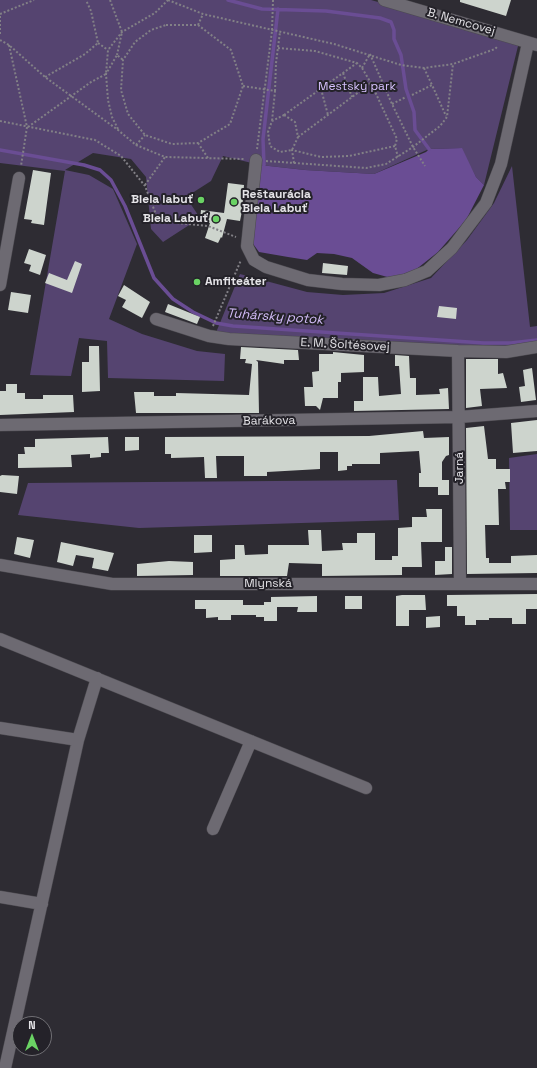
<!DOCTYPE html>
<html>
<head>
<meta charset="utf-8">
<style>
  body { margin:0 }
  #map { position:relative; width:537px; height:1068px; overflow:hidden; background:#2e2c33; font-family:"Space Grotesk",sans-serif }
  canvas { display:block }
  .north { position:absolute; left:12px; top:1016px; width:40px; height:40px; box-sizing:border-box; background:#242229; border:1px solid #717075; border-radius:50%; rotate:0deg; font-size:11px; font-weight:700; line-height:16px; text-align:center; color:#e5e4e8 }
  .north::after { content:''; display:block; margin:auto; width:14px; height:18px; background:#6ad364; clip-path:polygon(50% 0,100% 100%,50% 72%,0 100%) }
</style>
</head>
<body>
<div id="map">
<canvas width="537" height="1068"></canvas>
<div class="north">N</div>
</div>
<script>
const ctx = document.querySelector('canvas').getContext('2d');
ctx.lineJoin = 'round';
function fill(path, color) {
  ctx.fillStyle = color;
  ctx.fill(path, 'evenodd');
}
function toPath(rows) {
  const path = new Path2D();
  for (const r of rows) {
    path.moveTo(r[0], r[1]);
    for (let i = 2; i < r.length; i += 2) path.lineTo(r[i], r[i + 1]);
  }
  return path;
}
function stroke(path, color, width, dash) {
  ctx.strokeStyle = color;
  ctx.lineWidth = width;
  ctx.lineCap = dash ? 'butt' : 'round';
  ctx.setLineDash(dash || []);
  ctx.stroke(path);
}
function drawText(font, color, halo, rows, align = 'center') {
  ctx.font = font + ' "Space Grotesk",sans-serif';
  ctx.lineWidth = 4;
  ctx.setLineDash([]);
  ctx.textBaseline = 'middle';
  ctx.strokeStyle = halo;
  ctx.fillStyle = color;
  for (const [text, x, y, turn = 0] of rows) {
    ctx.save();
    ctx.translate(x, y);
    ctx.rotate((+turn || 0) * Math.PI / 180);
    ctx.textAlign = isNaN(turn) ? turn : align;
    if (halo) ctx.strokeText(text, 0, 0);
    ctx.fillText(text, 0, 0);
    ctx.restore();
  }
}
const green = toPath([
  [0,0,371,0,519,42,484,185,476,177,461,148,429,149,374,174,305,170,260,165,223,156,211,181,186,197,200,218,163,242,151,229,146,177,131,159,93,153,65,170,89,175,113,189,137,244,109,319,142,334,197,351,225,354,224,381,108,378,107,341,79,338,71,376,30,375,65,171,0,163],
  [512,166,530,327,537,326,537,347,511,352,215,335,240,274,307,292,343,295,384,293,431,278,467,240,494,203],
  [537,454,537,530,510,530,509,458],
  [397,480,399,520,139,528,18,515,28,483]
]);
const water = toPath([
  [462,148,476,177,484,185,466,220,438,252,414,271,391,278,373,273,352,258,334,254,317,253,307,260,288,257,259,252,251,241,260,165,305,170,374,174,426,152,429,149]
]);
const stream = toPath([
  [228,0,262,9,326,11,380,18,391,22,394,30,394,39,401,55,406,89,414,112,415,130,429,149],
  [0,150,84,165,100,170,111,180,125,206,154,278,173,299,193,312,216,323,233,326,484,343,511,343,537,340],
  [264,165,263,139,278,9]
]);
const building = toPath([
  [460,0,511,0,506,16,460,2],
  [33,170,51,173,44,225,31,223,32,220,24,219],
  [228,183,244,185,242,211,240,221,227,219,222,238,221,237,218,243,205,238,210,223,200,221,201,210,224,213],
  [29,249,46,255,40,275,29,271,31,265,24,263],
  [75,261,82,264,72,293,45,283,49,273,67,280],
  [323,263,348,266,347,275,322,273],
  [124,285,150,302,142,318,122,307,126,300,118,296],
  [11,292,31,295,28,313,8,310],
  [168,304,200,317,197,324,165,312],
  [439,306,457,308,456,319,437,317],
  [89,346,99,346,100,391,82,392,82,362,89,362],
  [241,347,298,350,299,360,284,360,284,364,256,360,258,362,259,413,136,413,134,392,154,392,154,396,176,396,176,393,249,395,252,364,245,363,246,359,240,359],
  [333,352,364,355,364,372,341,373,341,382,338,382,338,398,323,398,320,410,316,406,305,406,304,387,313,387,312,372,319,371,319,354,333,354],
  [395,355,409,356,410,378,416,378,416,395,440,394,439,389,448,388,449,409,354,411,354,401,363,401,363,377,378,377,379,396,401,394,399,366,395,366],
  [466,359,498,359,498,374,503,373,507,388,480,389,482,406,466,408],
  [532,368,536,400,521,402,519,387,525,386,523,370],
  [6,384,17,384,17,393,25,393,25,399,43,399,43,395,73,395,74,412,0,415,0,391,6,391],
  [537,420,537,451,513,453,511,423],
  [484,426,488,459,496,459,496,469,510,469,510,482,505,482,506,489,498,489,499,525,485,525,486,558,489,558,489,563,511,563,511,556,537,555,537,573,467,574,466,428],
  [423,431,424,438,449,437,449,455,446,456,442,462,442,480,449,480,449,495,438,495,438,487,419,487,419,473,421,473,419,451,380,453,380,464,352,464,352,466,347,466,347,470,338,471,338,452,320,452,320,469,267,472,267,476,244,476,244,456,216,456,217,478,205,478,204,457,171,458,171,454,165,454,165,437,369,436],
  [108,437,109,453,101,453,101,457,90,458,90,454,71,455,72,467,18,468,18,454,25,454,24,447,35,447,35,439],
  [125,437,139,437,139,450,125,451],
  [2,475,19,476,17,494,0,492,0,476],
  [426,509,442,509,442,542,421,542,422,567,402,567,402,575,322,576,322,564,289,563,287,576,220,576,220,560,235,559,235,545,244,545,245,555,268,554,268,545,309,545,308,530,321,530,322,551,343,550,342,543,357,543,357,533,375,533,375,560,392,560,392,556,398,556,398,528,412,527,412,517,427,517],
  [194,535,212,535,212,552,194,553],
  [17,537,34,540,30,558,14,554],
  [61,542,114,553,108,571,92,568,94,558,76,555,73,566,57,562],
  [445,547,452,547,452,574,435,575,435,561,445,561],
  [169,561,193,562,193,575,137,576,137,564],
  [537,594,537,609,526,609,526,624,512,624,512,618,489,618,489,620,476,620,476,625,465,625,465,616,457,616,457,606,447,606,447,595],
  [402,595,425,595,426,610,409,610,409,626,396,626,396,596],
  [317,596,317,612,297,612,298,607,277,607,277,621,264,621,264,617,256,617,256,615,231,615,231,620,218,620,218,617,206,618,206,609,195,609,195,600,243,600,243,605,264,605,264,602,271,602,271,597],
  [345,596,362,596,362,609,345,609],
  [440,616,440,627,426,628,426,617]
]);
const path = toPath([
  [110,0,122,32,117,55],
  [168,0,203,14,334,44,401,65,424,68,453,64,495,49,498,46],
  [0,14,34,0],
  [0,16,0,36],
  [166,25,198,25,231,50,243,86,230,124,198,143,172,144,145,135,128,114,121,90,123,60,135,42,151,30,166,25],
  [198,25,203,14],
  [0,40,9,45,45,77,118,130,136,145,165,157,244,159],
  [98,43,108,50],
  [9,45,27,127,21,166],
  [278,48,315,51,357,63,362,68,371,83,397,139,395,146],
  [370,54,392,104,413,147,425,166],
  [362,68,370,54],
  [424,68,432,85],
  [343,73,352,97],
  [45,77,85,54,98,43,91,11,86,0],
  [243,86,275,91,272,121],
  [321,89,328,115],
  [275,91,276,63,280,32],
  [412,95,432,85,446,116],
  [392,104,406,97],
  [284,115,295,122,298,137,292,150,280,152,270,146,268,132,272,121,284,115],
  [284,115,357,63],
  [0,121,95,140,121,156,145,186,157,217,177,223,208,226,236,237],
  [28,127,91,82,106,74,108,50,122,32,155,13,168,0],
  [118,129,112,117,108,100,106,74,117,55,123,60],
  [298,137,371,83],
  [198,143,208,158],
  [136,145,145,135],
  [257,149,272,31,273,0],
  [266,161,366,168,386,164,413,147,440,126,447,117,453,64],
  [294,163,292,150,321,157,349,156,395,146,398,157],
  [145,185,165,157],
  [213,326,241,260]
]);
const minor = toPath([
  [384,0,537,45],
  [256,160,247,246,254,260,266,267,308,280,342,284,379,285,405,280,427,271,452,248,486,203,501,164,528,43],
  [0,285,19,178],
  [156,319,209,336,229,339,458,351,506,352,537,347],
  [458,351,460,584],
  [0,425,459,417,537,411],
  [0,565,112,584,537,584],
  [0,639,366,788],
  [0,728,78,740,97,678],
  [213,829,251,741],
  [0,897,42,904],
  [5,1068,78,740]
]);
const markers = [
  [201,200,4,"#6ad364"],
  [234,202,4,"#6ad364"],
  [216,219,4,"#6ad364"],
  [197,282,4,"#6ad364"]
];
const streetNames = [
  ["B. Nemcovej",461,22,16],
  ["E. M. Šoltésovej",345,345,3],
  ["Barákova",269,421,-1],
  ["Jarná",460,468,-90],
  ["Mlynská",268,584]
];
const parkNames = [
  ["Mestský park",357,87]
];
const poiNames = [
  ["Reštaurácia",242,195],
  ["Biela Labuť",242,209],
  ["Biela labuť",193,200,"right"],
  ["Biela Labuť",208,219,"right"],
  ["Amfiteáter",205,282]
];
const waterNames = [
  ["Tuhársky potok",275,317,4]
];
fill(green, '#554470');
fill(water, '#6a4d94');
stroke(stream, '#6a4d94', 3.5);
fill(building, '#cdd4cd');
stroke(minor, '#4c4a50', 13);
stroke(path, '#828086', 2, [2, 2]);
stroke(minor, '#6d6a72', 12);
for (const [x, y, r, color] of markers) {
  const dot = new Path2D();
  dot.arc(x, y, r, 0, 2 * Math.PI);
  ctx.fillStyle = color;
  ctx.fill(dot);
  stroke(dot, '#242229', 1.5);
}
drawText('12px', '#e5e4e8', '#242229', streetNames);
drawText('12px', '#d6c1fd', '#242229', parkNames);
drawText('bold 12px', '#e5e4e8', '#242229', poiNames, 'left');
drawText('italic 13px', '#d4befa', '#242229', waterNames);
</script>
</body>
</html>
